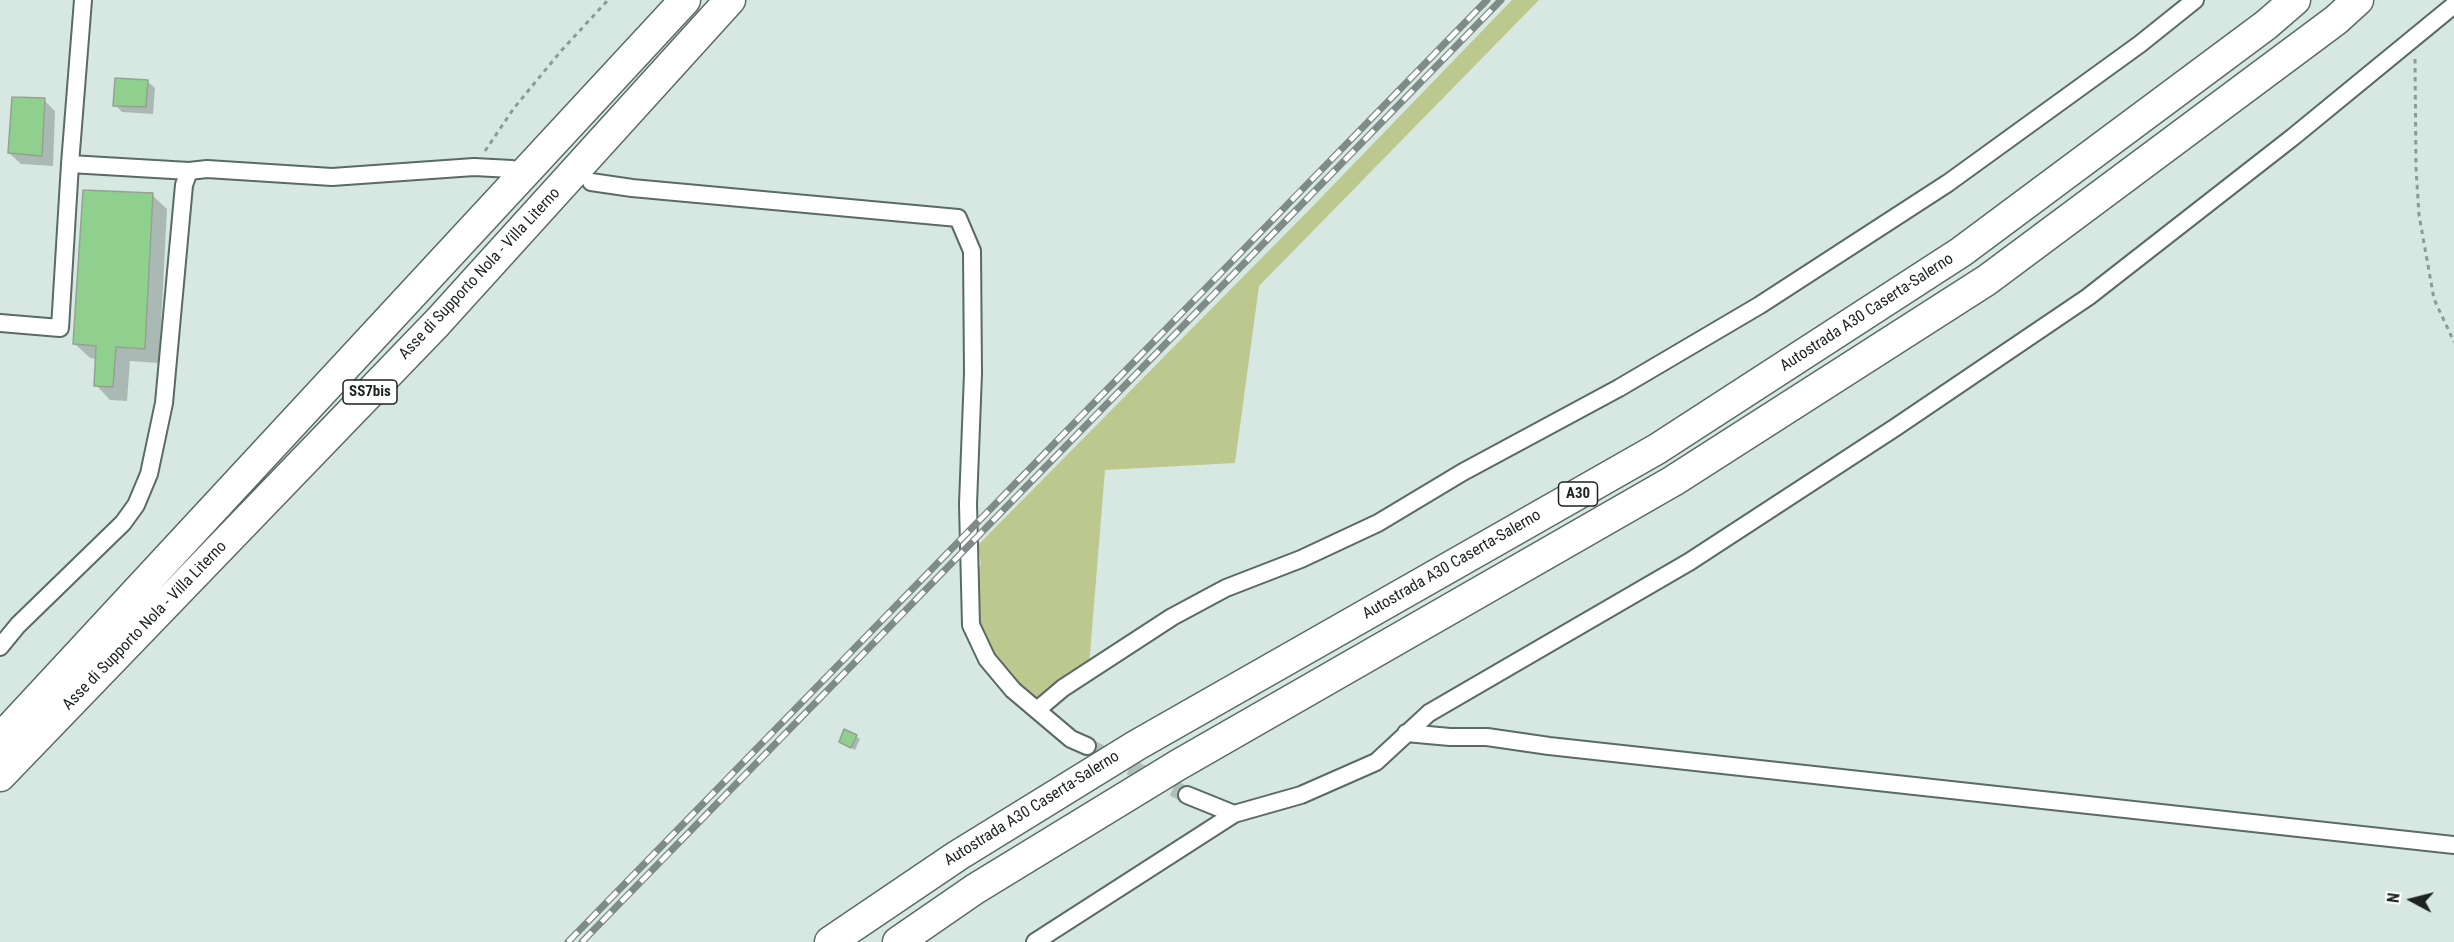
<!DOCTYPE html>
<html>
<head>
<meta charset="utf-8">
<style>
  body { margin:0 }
  #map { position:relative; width:2454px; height:942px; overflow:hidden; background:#d6e8e1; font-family:"Roboto Condensed",sans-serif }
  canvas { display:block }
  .north { position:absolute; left:2382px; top:870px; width:60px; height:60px; -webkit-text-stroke:4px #fff; paint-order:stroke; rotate:277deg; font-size:16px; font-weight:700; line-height:24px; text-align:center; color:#1b221f }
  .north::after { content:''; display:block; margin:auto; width:21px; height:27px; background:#1b221f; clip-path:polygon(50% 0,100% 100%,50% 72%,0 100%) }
</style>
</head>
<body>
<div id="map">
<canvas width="2454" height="942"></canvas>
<div class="north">N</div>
</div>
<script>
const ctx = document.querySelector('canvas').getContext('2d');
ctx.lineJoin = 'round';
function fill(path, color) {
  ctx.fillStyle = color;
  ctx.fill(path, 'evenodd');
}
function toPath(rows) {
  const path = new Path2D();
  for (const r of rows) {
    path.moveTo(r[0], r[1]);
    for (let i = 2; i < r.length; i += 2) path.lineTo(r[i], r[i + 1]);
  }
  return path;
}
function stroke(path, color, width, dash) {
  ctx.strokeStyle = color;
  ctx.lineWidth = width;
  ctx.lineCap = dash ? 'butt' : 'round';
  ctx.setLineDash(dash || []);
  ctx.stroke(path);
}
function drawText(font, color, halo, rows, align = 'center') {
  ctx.font = font + ' "Roboto Condensed",sans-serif';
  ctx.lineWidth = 5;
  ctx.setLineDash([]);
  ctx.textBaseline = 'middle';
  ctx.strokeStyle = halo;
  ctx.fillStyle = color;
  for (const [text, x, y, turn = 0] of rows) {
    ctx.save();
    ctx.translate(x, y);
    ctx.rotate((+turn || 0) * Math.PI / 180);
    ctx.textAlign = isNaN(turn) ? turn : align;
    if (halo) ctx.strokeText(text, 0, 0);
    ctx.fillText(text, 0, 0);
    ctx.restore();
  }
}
const green = toPath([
  [1512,0,1539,0,1259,286,1235,463,1105,470,1089,666,1038,698,1018,687,990,653,975,623,975,577,981,564,978,545,1312,207]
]);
const shadow = toPath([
  [147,81,155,88,153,114,122,112,115,105],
  [44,100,55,111,53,166,21,164,9,153],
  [152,195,167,209,159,363,130,361,127,401,110,400,96,385,97,359,90,358,75,344],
  [856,736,860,739,855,750,840,742]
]);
const building = toPath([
  [115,78,148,80,146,107,113,106,115,78],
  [12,97,45,98,42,156,8,153,12,97],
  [83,190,153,193,145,349,116,347,113,387,94,386,96,346,73,344,83,190],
  [844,729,857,735,851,748,839,742,844,729]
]);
const streetTunnel = toPath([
  [1087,746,1187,795]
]);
const path = toPath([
  [2415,59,2416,168,2419,215,2434,299,2454,342],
  [485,151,514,108,561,51,608,0]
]);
const street = toPath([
  [70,164,189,171],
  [591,182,632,188,958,218,972,251,973,373,968,504,971,625,987,659,1013,690,1071,739,1087,746],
  [0,323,60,328,70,164,83,0],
  [0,647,18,625,123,523,136,505,149,474,164,403,184,185,189,171,207,169,332,177,474,167,512,169],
  [1037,710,1063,688,1172,617,1226,588,1301,559,1378,523,1463,472,1619,388,1760,305,1948,183,2140,44,2195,0],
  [1406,733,1450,737,1487,737,1549,746,2454,845],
  [1187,795,1234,814],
  [1035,942,1234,814,1301,795,1376,762,1429,713,1689,562,1896,427,2088,297,2293,137,2454,5]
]);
const highway = toPath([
  [0,739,685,0],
  [0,776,437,323,730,0],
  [830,942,957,856,1137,745,1657,449,1961,252,2266,25,2295,0],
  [898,942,975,889,1178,765,1673,481,1987,280,2336,20,2358,0]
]);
const rail = toPath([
  [568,942,1487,0],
  [582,942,1501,0]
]);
const shields = [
  [370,392,54],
  [1578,494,39]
];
const shieldNames = [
  ["SS7bis",370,392],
  ["A30",1578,494]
];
const streetNames = [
  ["Asse di Supporto Nola - Villa Literno",480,274,-47],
  ["Autostrada A30 Caserta-Salerno",1867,313,-33],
  ["Autostrada A30 Caserta-Salerno",1452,565,-30],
  ["Asse di Supporto Nola - Villa Literno",145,626,-46],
  ["Autostrada A30 Caserta-Salerno",1032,809,-32]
];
fill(green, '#bdc88e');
fill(shadow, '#0003');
fill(building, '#90d08e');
stroke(building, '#96a195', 1.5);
stroke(streetTunnel, '#b1c0ba', 16, [16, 8]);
stroke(street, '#5a6a64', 20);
stroke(highway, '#5a6a64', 33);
stroke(path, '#8d9b96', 3, [4.5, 4.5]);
stroke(street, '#fff', 16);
stroke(highway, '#fff', 30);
stroke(rail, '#7e8b86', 7);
stroke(rail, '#fff', 4.5, [14]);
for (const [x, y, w] of shields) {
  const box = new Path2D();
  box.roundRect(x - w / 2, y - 12, w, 24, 4.5);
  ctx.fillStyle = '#fff';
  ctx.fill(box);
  stroke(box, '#1b221f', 1.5);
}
drawText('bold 15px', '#1b221f', null, shieldNames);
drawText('16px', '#1b221f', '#fff', streetNames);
</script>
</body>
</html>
